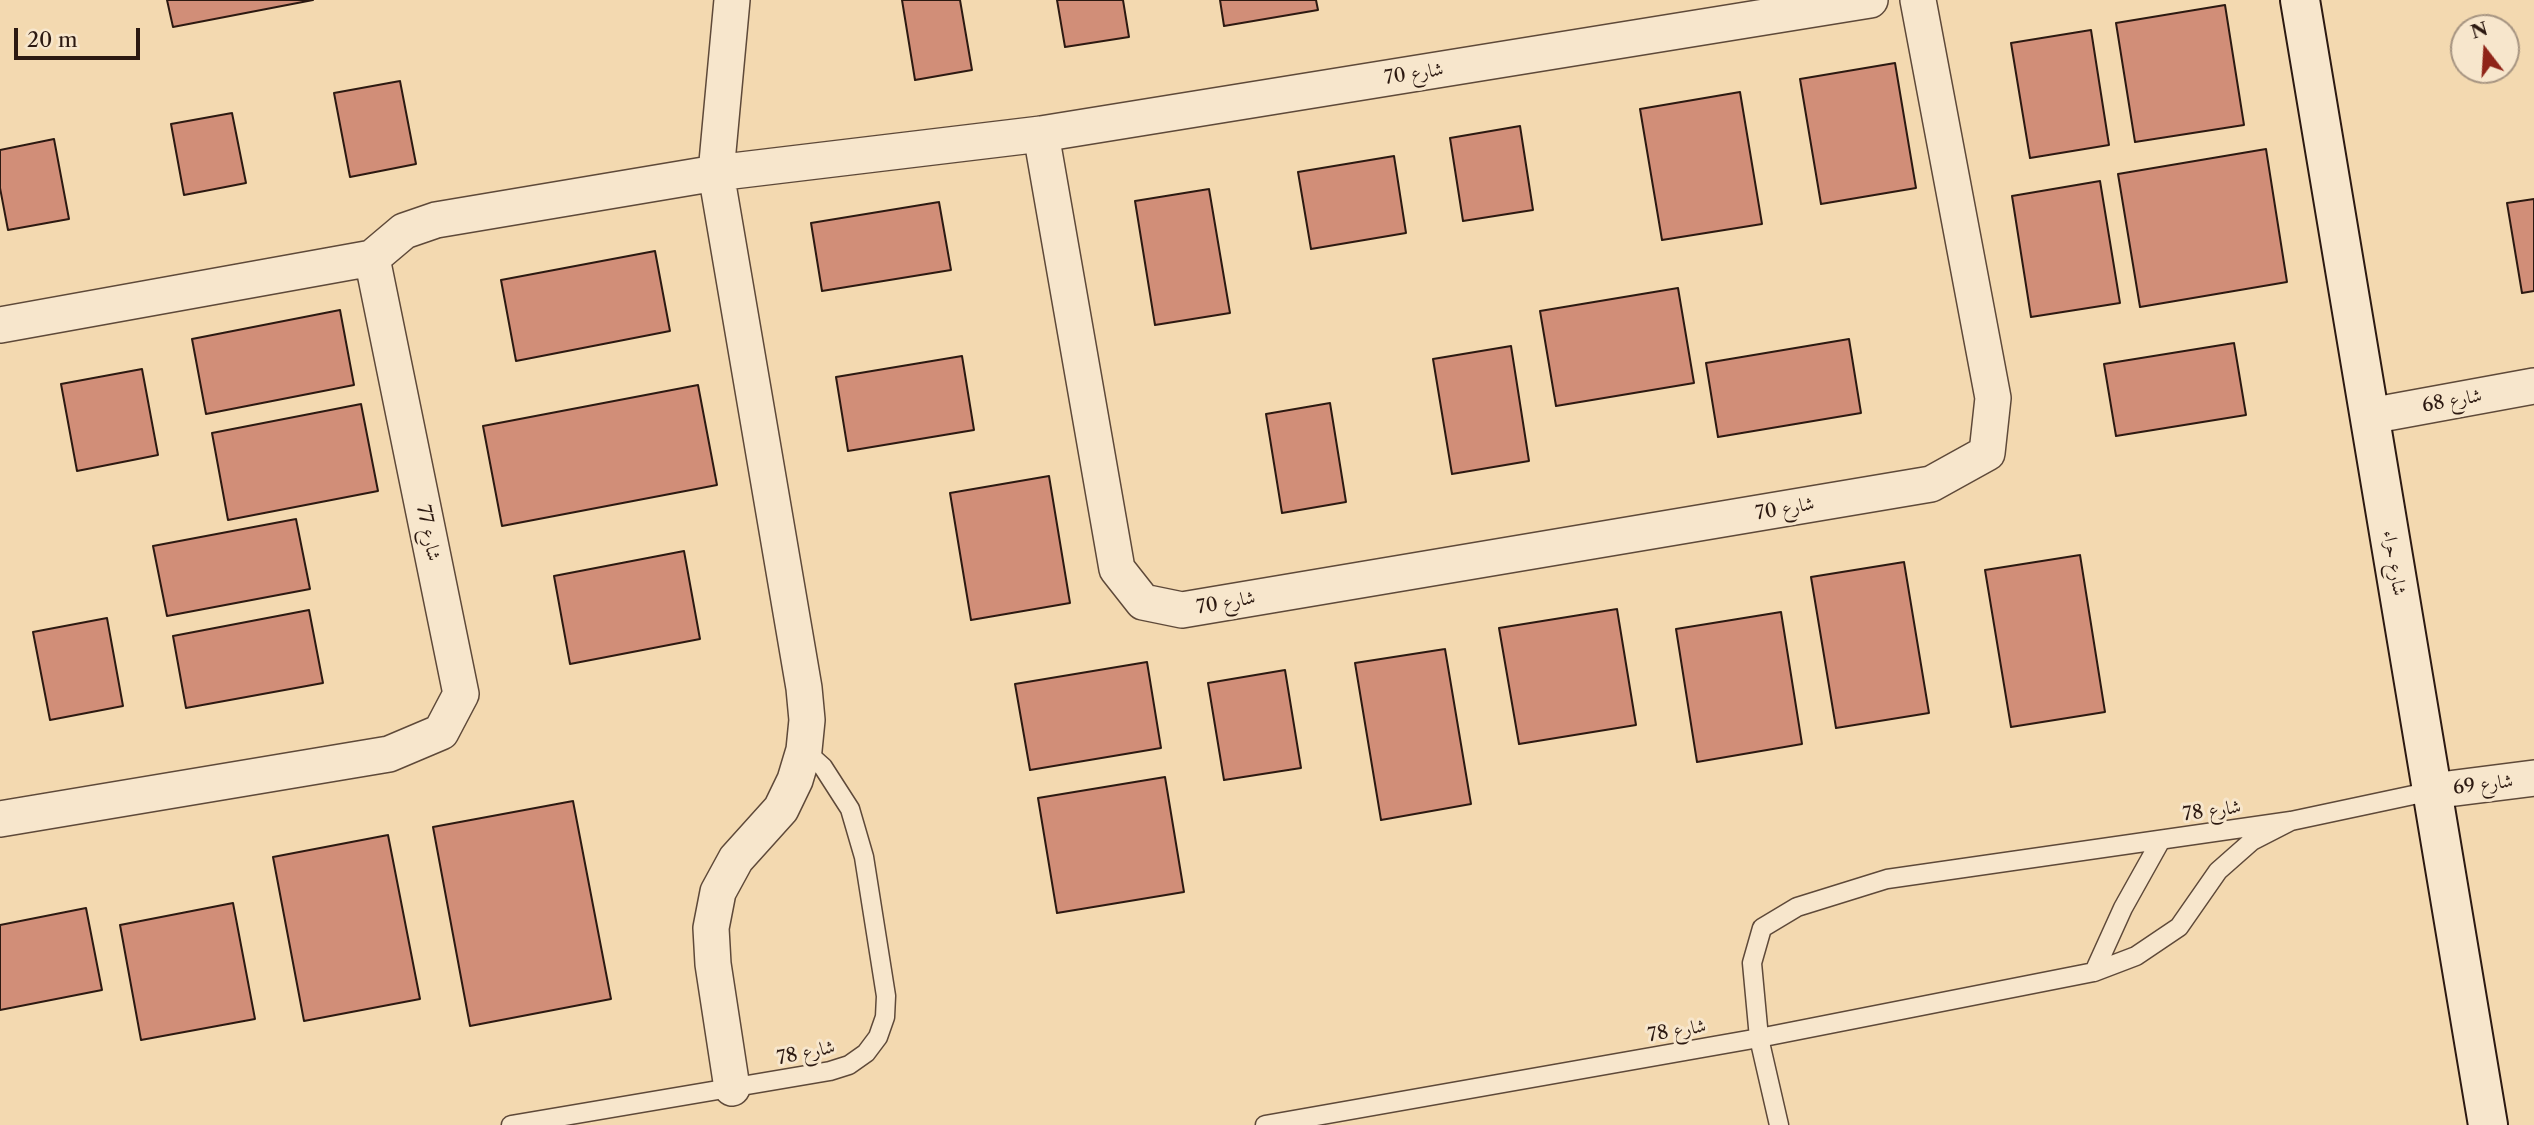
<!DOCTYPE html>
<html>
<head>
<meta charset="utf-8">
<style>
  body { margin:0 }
  #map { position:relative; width:2534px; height:1125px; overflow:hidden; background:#f3d9b0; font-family:"Libre Caslon Text",serif }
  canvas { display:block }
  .north { position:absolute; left:2450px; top:14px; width:70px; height:70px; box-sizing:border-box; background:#f7e6cc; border:2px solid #a69481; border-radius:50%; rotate:343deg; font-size:19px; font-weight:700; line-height:28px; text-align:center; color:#2c1911 }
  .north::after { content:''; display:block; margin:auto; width:24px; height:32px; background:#8f2418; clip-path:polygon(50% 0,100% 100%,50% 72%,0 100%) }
  .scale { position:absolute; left:14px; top:28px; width:126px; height:32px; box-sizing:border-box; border:4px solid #2c1911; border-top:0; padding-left:9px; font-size:21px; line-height:24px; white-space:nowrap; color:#2c1911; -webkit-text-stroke:5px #f7e6cc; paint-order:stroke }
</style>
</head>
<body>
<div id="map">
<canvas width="2534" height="1125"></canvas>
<div class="north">N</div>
<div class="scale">20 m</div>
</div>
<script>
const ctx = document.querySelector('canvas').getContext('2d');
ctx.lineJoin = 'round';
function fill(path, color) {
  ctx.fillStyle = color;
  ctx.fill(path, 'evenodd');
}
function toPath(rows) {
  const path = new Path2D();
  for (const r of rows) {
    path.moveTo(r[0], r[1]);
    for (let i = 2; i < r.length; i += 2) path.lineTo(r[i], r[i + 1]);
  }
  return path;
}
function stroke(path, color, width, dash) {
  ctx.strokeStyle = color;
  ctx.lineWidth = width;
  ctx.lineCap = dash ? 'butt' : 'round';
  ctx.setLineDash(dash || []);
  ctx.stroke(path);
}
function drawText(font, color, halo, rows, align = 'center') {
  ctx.font = font + ' "Libre Caslon Text",Amiri,serif';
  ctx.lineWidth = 6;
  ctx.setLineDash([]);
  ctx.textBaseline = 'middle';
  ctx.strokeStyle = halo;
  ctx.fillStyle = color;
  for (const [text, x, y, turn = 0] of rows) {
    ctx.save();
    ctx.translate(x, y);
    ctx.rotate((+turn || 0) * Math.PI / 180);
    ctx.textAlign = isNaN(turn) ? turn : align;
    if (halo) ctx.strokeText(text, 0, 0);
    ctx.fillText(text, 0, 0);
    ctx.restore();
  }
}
const building = toPath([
  [167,0,313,0,173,27,167,0],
  [902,0,960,0,972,70,915,80,902,0],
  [1057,0,1123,0,1129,37,1065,47,1057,0],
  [1220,0,1316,0,1318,10,1224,26,1220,0],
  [2225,5,2244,125,2135,142,2116,23,2225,5],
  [2091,30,2109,145,2030,158,2011,43,2091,30],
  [1895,63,1916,188,1821,204,1800,79,1895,63],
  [400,81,416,164,350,177,334,93,400,81],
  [1740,92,1762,224,1662,240,1640,109,1740,92],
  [232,113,246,183,184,195,171,124,232,113],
  [1520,126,1533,210,1463,221,1450,138,1520,126],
  [54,139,69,219,8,230,0,188,0,150,54,139],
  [2266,149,2287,282,2140,307,2118,174,2266,149],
  [1394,156,1406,233,1311,249,1298,172,1394,156],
  [2100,181,2120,303,2031,317,2012,196,2100,181],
  [1209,189,1230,313,1155,325,1135,201,1209,189],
  [2534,199,2534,291,2522,293,2507,203,2534,199],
  [939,202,951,270,822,291,811,223,939,202],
  [655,251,670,331,516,361,501,280,655,251],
  [1678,288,1694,383,1556,406,1540,311,1678,288],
  [340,310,354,385,206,414,192,339,340,310],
  [1849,339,1861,413,1718,437,1706,363,1849,339],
  [2234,343,2246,415,2116,436,2104,364,2234,343],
  [1511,346,1529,461,1452,474,1433,359,1511,346],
  [962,356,974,430,848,451,836,377,962,356],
  [142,369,158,455,77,471,61,384,142,369],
  [698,385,717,485,502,526,483,426,698,385],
  [1330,403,1346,502,1282,513,1266,414,1330,403],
  [361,404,378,491,228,520,212,433,361,404],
  [1049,476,1070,603,971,620,950,493,1049,476],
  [296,519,310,589,167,616,153,546,296,519],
  [684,551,700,639,570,664,554,576,684,551],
  [2080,555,2105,712,2011,727,1985,570,2080,555],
  [1904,562,1929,713,1836,728,1811,577,1904,562],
  [1617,609,1636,725,1519,744,1499,628,1617,609],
  [309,610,323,683,186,708,173,636,309,610],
  [1781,612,1802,744,1697,762,1676,629,1781,612],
  [107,618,123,706,50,720,33,632,107,618],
  [1445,649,1471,804,1381,820,1355,663,1445,649],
  [1147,662,1161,748,1030,770,1015,684,1147,662],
  [1285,670,1301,768,1224,780,1208,683,1285,670],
  [1165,777,1184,892,1057,913,1038,798,1165,777],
  [573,801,611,999,470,1026,433,827,573,801],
  [388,835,420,999,304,1021,273,857,388,835],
  [233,903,255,1019,141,1040,120,925,233,903],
  [86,908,102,990,0,1010,0,925,86,908]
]);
const lane = toPath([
  [2094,972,2123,908,2161,840],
  [511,1125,830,1071,849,1065,866,1053,878,1037,885,1017,886,996,864,857,850,809,823,767,804,750],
  [1265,1125,1759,1038,2094,972,2136,956,2179,927,2218,871,2252,841,2291,821],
  [1779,1125,1759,1038,1752,963,1762,928,1797,907,1887,879,2291,821,2432,791]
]);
const street = toPath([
  [1041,134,1117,569,1143,602,1182,610,1931,484,1987,453,1993,398,1918,0],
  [0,325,372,258,404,231,436,220,716,173,1041,134,1870,0],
  [2370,416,2534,386],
  [2432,791,2534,778],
  [0,819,389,754,441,732,461,694,372,258],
  [732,1088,713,964,711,928,718,892,736,859,781,809,795,780,804,750,807,720,804,688,716,173,732,0]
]);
const secondary = toPath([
  [2300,0,2488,1125]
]);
const streetNames = [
  ["شارع 70",1414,74,-9],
  ["شارع 68",2452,401,-10],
  ["شارع 70",1785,509,-10],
  ["شارع 77",428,533,78],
  ["شارع حراء",2394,563,81],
  ["شارع 70",1226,603,-10],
  ["شارع 69",2483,785,-7],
  ["شارع 78",2212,811,-8],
  ["شارع 78",1677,1031,-10],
  ["شارع 78",806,1053,-12]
];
fill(building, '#d18e78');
stroke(building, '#2c1911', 2);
stroke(lane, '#5e4939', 21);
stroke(street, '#5e4939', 38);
stroke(secondary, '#2c1911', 42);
stroke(lane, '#f7e6cc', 18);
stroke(street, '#f7e6cc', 35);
stroke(secondary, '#f7e6cc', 38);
drawText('19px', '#2c1911', '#f7e6cc', streetNames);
</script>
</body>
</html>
